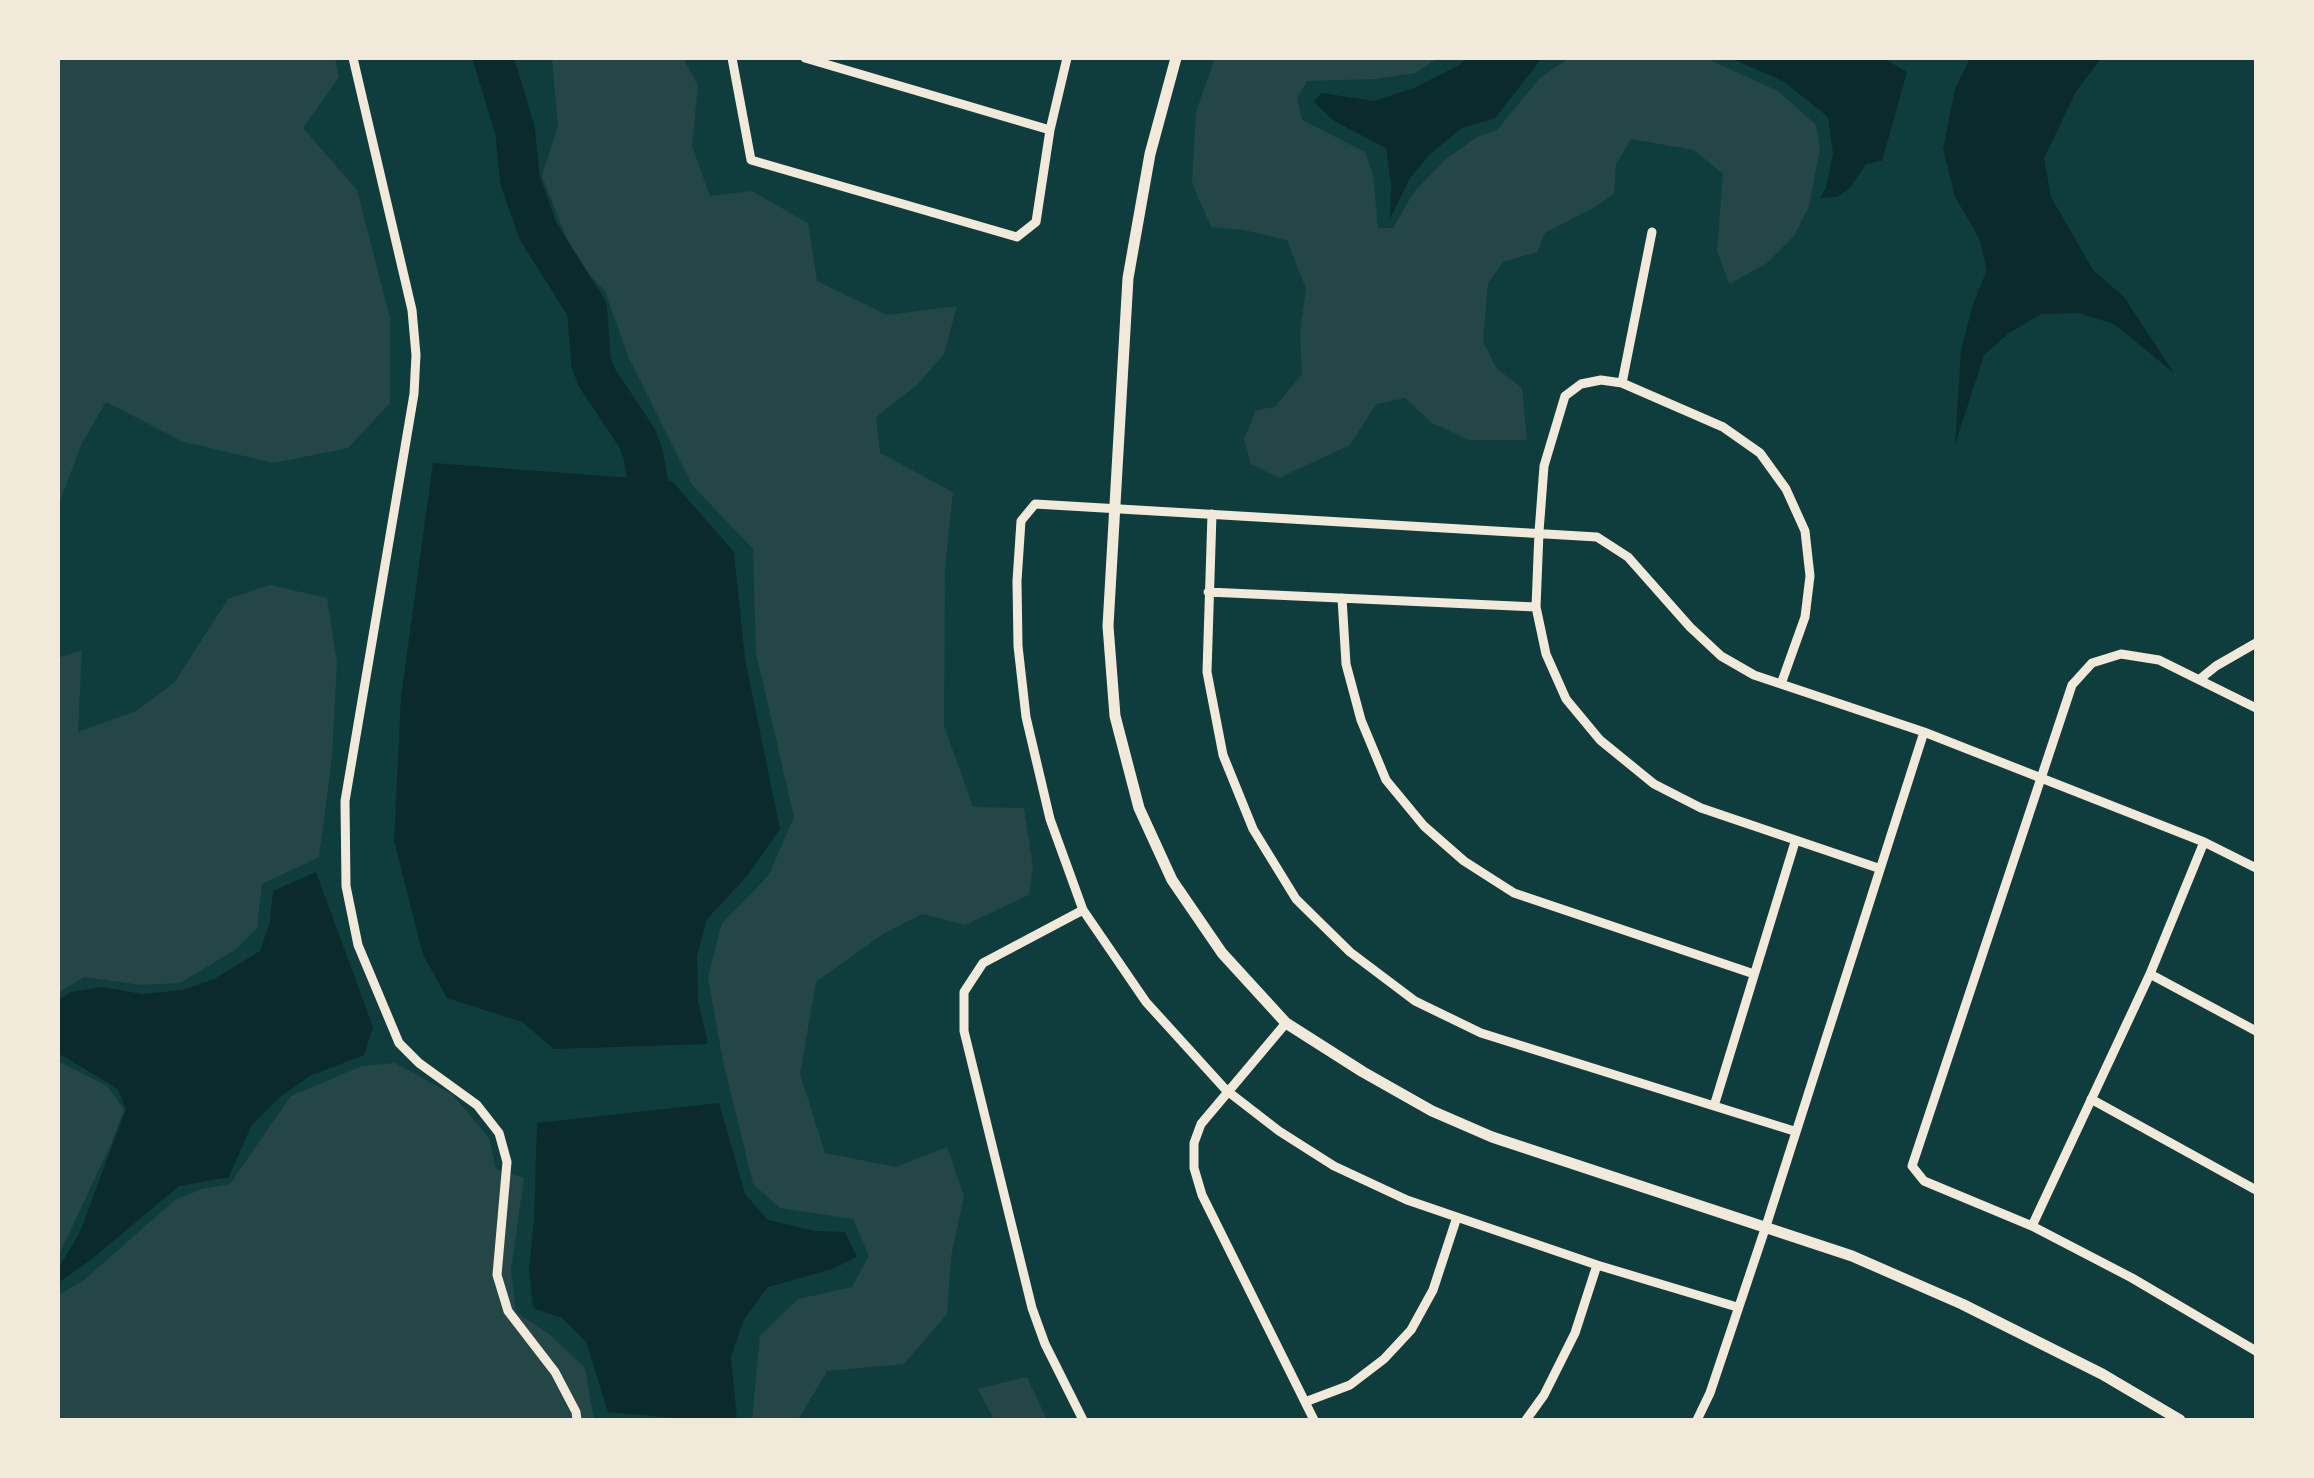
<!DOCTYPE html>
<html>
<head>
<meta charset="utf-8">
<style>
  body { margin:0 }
  #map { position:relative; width:2314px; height:1478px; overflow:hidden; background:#0f3d3e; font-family:"Varela Round",sans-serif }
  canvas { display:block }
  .frame { position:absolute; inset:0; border:60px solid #f1e9da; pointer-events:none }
</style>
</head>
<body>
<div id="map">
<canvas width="2314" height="1478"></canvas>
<div class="frame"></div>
</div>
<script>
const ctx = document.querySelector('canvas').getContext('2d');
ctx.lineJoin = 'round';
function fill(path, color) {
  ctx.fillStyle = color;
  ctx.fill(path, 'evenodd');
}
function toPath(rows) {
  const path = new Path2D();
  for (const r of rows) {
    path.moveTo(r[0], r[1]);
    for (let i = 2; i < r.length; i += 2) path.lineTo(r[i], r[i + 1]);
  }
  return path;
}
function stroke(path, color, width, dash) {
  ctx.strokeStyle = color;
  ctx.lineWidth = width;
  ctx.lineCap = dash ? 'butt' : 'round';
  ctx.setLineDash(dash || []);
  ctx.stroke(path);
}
const green = toPath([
  [58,58,335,58,339,77,303,128,357,190,390,318,390,403,348,448,274,463,184,442,106,402,82,443,58,506],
  [552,58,683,58,698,86,692,146,710,196,752,191,808,223,817,281,887,315,957,306,944,354,917,385,876,417,880,453,953,492,945,568,944,726,973,807,1024,808,1033,867,1029,895,965,925,922,914,883,934,816,982,800,1074,825,1153,896,1167,947,1147,964,1196,951,1257,947,1314,904,1364,827,1371,798,1420,752,1420,760,1336,798,1299,852,1287,869,1256,853,1219,780,1208,753,1184,723,1061,708,978,722,923,769,875,794,817,756,653,753,549,692,485,628,356,605,291,575,260,542,176,558,126],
  [1215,58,1438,58,1415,73,1376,79,1307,81,1297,98,1302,120,1365,152,1373,175,1378,228,1393,228,1414,192,1446,159,1477,137,1497,130,1540,78,1569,58,1705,58,1778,91,1816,125,1820,149,1809,206,1794,236,1767,263,1729,284,1717,251,1723,174,1694,150,1631,139,1616,164,1614,194,1593,208,1545,233,1537,252,1503,262,1488,283,1483,341,1496,368,1522,388,1527,440,1469,440,1432,423,1405,398,1376,404,1350,445,1279,478,1251,464,1244,439,1256,410,1275,407,1302,374,1300,334,1306,289,1287,240,1244,230,1211,227,1192,183,1196,112],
  [270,585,327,598,337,663,332,757,319,857,262,884,257,928,235,950,180,983,141,985,84,977,58,993,58,658,82,650,78,732,136,711,174,683,228,599],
  [58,1061,107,1086,124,1109,111,1144,58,1257],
  [395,1063,452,1094,489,1138,496,1169,524,1178,511,1270,516,1312,549,1334,585,1368,594,1420,58,1420,58,1295,84,1280,175,1200,202,1189,230,1184,291,1096,362,1066],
  [1027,1377,1047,1420,994,1420,978,1389]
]);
const water = toPath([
  [1466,58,1542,58,1495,118,1462,128,1430,154,1410,178,1390,219,1391,185,1386,148,1334,121,1314,102,1321,93,1374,101,1414,88,1461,64],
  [1730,58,1883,58,1907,72,1882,161,1866,164,1850,188,1837,197,1820,198,1826,188,1833,153,1828,117,1783,81],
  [1970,58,2101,58,2076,92,2044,158,2051,197,2093,270,2124,297,2174,373,2114,324,2078,313,2041,314,2009,333,1984,355,1955,445,1961,351,1973,304,1987,270,1979,238,1955,197,1943,149,1955,89],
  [433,463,672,481,734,552,745,659,780,829,747,876,707,919,697,956,698,1001,708,1044,554,1049,522,1022,447,998,423,955,394,841,401,697],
  [316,872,373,1027,364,1055,310,1076,280,1097,251,1126,229,1177,179,1186,92,1259,58,1283,58,1269,80,1232,126,1109,118,1089,58,1053,58,1000,71,992,101,987,142,994,183,990,214,979,260,951,270,922,273,891],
  [719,1103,745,1194,768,1220,815,1231,845,1232,857,1257,832,1269,768,1287,744,1319,731,1357,737,1420,697,1420,608,1412,586,1342,562,1318,533,1308,529,1269,534,1219,537,1123]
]);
const river = toPath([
  [493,58,515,130,520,180,538,231,587,309,591,362,597,378,637,438,643,454,651,498,639,531]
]);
const minor = toPath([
  [353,58,412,310,416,355,414,394,345,801,346,886,358,945,399,1043,419,1063,477,1105,499,1133,507,1162,497,1275,508,1311,555,1372,576,1412,577,1420],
  [732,58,751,160,1017,237,1036,222,1050,130,1067,58],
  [805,58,1050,130],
  [1622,383,1652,232],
  [1212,514,1207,672,1223,755,1253,829,1296,899,1350,952,1415,1001,1481,1033,1794,1131],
  [1208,592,1536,607],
  [1342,598,1346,664,1361,720,1386,780,1424,826,1464,861,1514,893,1754,974],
  [2200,679,2216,666,2256,643],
  [1781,684,1805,617,1810,576,1805,531,1786,489,1760,453,1723,427,1622,383,1601,380,1581,384,1565,396,1544,466,1539,532,1536,607,1546,654,1566,699,1600,740,1654,784,1701,808,1878,868],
  [2256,708,2159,660,2121,654,2092,663,2072,685,1912,1166,1924,1181,2032,1226,2132,1278,2256,1351],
  [1924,732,2204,842,2256,868],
  [2150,974,2256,1031],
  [1286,1023,1201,1124,1194,1143,1194,1168,1202,1195,1314,1420],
  [2091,1099,2256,1190],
  [1714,1106,1795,842],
  [2032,1226,2150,974,2204,842],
  [1305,1402,1350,1385,1384,1359,1411,1330,1433,1290,1457,1217],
  [1083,1420,1045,1344,1032,1308,964,1031,964,992,983,963,1083,910],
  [1526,1420,1544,1395,1575,1333,1597,1265],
  [1697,1420,1710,1393,1766,1226,1924,732,1754,675,1721,656,1690,627,1628,557,1597,537,1035,504,1021,521,1017,581,1018,646,1026,717,1050,819,1083,910,1146,1002,1226,1090,1279,1131,1334,1166,1407,1200,1597,1265,1737,1307]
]);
const tertiary = toPath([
  [1176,58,1150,154,1128,278,1108,626,1115,716,1139,808,1172,880,1222,953,1286,1023,1363,1072,1432,1111,1492,1137,1852,1256,1962,1304,2102,1374,2180,1420]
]);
fill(green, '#244646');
fill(water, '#0a2a2b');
stroke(river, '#0a2a2b', 40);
stroke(minor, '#f1e9da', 9);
stroke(tertiary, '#f1e9da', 11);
</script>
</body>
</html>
